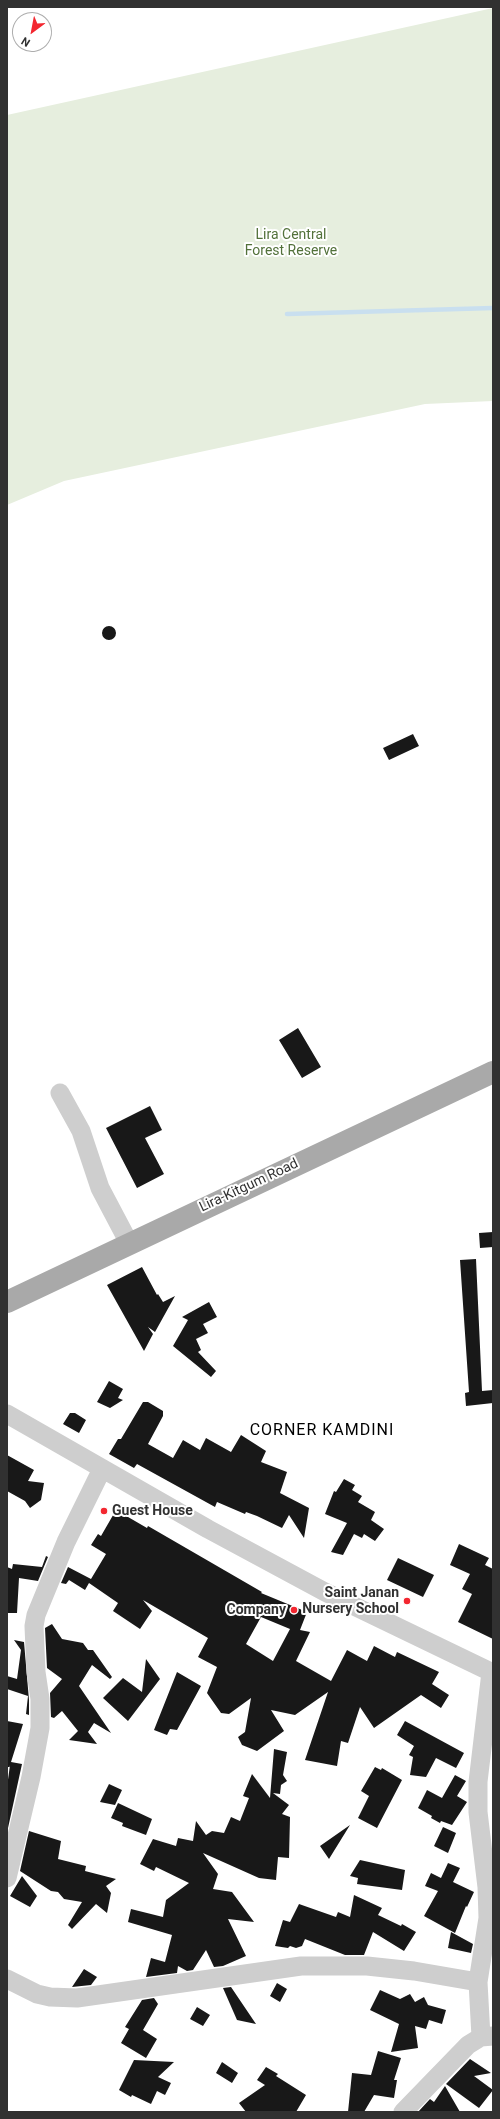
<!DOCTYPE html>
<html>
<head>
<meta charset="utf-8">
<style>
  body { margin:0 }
  #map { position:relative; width:500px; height:2119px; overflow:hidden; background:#fff; font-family:Roboto,sans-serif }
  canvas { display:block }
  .frame { position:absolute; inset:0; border:8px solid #313131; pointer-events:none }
  .north { position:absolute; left:12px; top:12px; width:40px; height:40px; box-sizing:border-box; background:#fff; border:1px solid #adadad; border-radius:50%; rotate:212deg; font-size:11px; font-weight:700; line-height:16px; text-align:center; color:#313131 }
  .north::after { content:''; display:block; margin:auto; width:14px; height:18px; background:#f32730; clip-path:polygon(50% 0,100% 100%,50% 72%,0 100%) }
</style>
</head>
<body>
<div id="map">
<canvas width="500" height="2119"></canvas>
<div class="frame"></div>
<div class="north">N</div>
</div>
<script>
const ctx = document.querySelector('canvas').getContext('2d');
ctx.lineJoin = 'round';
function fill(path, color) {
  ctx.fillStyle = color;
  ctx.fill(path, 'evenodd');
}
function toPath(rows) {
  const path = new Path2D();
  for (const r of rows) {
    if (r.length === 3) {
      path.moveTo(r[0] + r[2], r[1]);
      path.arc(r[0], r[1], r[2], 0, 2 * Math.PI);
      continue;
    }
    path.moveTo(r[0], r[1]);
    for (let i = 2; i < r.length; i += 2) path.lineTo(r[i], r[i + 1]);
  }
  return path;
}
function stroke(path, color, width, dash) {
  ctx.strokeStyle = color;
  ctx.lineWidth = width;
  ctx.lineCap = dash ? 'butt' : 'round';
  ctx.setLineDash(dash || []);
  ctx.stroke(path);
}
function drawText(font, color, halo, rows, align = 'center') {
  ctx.font = font + ' Roboto,sans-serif';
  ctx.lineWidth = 4;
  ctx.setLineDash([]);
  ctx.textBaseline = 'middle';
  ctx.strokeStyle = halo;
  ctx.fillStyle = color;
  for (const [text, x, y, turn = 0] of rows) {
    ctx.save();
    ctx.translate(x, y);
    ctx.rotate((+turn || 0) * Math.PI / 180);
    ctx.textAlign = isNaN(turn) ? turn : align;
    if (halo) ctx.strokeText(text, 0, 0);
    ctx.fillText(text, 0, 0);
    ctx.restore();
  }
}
const green = toPath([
  [493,8,493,401,425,404,64,481,7,505,7,115]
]);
const stream = toPath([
  [287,314,493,308]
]);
const building = toPath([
  [109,633,7],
  [413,734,419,746,389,760,383,748],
  [298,1028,321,1067,302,1078,279,1040],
  [150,1106,162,1130,145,1138,164,1174,137,1188,106,1128],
  [493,1232,493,1247,480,1248,479,1233],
  [476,1259,482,1391,493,1390,493,1403,466,1406,465,1393,469,1392,460,1260],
  [142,1267,157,1295,158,1294,163,1302,175,1296,155,1332,148,1327,153,1334,144,1351,107,1285],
  [209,1302,217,1317,203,1324,208,1333,196,1339,201,1350,198,1352,216,1371,211,1377,173,1346,188,1320,182,1317],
  [109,1381,123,1389,118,1398,123,1400,110,1408,97,1402],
  [143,1402,148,1402,163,1411,163,1416,148,1444,173,1458,183,1440,200,1450,206,1438,231,1452,241,1435,266,1451,261,1462,287,1472,280,1493,309,1508,304,1538,289,1515,282,1528,257,1516,246,1512,245,1514,217,1502,215,1507,137,1464,134,1468,109,1454,118,1439,121,1439],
  [70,1413,75,1413,86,1420,79,1433,63,1424],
  [7,1455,34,1470,28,1481,44,1483,41,1500,30,1508,25,1501,7,1491],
  [344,1479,355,1485,352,1490,362,1496,358,1502,375,1512,371,1520,384,1529,375,1541,364,1534,362,1538,354,1534,343,1555,331,1552,347,1523,325,1514,334,1491,336,1492],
  [116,1510,147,1528,148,1526,262,1592,261,1593,307,1612,300,1630,310,1632,296,1661,331,1681,347,1650,367,1661,374,1646,395,1657,397,1652,439,1672,432,1684,449,1695,441,1708,421,1695,374,1728,360,1707,348,1743,341,1741,337,1766,305,1760,328,1692,295,1715,271,1710,284,1731,257,1751,242,1745,238,1737,245,1732,251,1698,229,1714,221,1713,207,1693,217,1667,198,1657,208,1638,143,1600,152,1611,140,1629,113,1611,118,1603,89,1583,85,1590,69,1580,66,1584,61,1583,68,1567,91,1579,106,1554,91,1545,98,1534,101,1536],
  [261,1617,290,1629,273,1661,246,1644],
  [459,1544,489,1558,485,1565,493,1569,493,1639,458,1622,472,1594,462,1589,470,1574,450,1565],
  [46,1556,48,1557,38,1581,19,1578,17,1613,7,1613,7,1567,12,1569,13,1564,42,1567],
  [398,1558,434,1575,423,1597,387,1580],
  [52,1624,62,1639,83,1643,88,1650,93,1650,112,1677,110,1679,92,1665,79,1686,111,1733,94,1723,88,1732,97,1744,69,1740,78,1731,62,1711,54,1718,51,1717,50,1693,62,1679,47,1668,45,1628],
  [14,1640,24,1642,29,1700,29,1715,26,1714,28,1696,7,1689,7,1676,17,1679,21,1650],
  [146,1659,160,1679,128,1721,103,1698,123,1678,142,1692],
  [177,1672,201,1686,177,1730,170,1729,167,1735,154,1730],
  [7,1721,23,1724,11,1762,22,1764,8,1828,7,1787,10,1765,10,1767,7,1767],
  [405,1721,464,1753,456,1768,436,1758,426,1777,410,1775,413,1757,409,1755,414,1746,397,1735],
  [274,1749,287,1752,283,1775,287,1781,281,1785,280,1794,273,1793,289,1805,282,1814,290,1817,289,1858,278,1857,276,1880,259,1878,203,1853,218,1874,213,1889,232,1892,254,1922,228,1919,246,1956,223,1966,214,1967,206,1950,193,1970,187,1971,178,1966,177,1973,146,1977,151,1958,165,1962,172,1935,128,1922,131,1909,163,1917,166,1900,189,1883,156,1867,154,1871,140,1864,153,1839,176,1846,178,1838,193,1841,196,1821,206,1835,212,1831,224,1833,231,1817,240,1821,249,1798,243,1796,252,1774,270,1798],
  [375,1767,381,1770,382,1768,402,1780,377,1828,358,1818,369,1796,361,1791],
  [455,1775,466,1781,457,1796,467,1802,452,1825,441,1821,440,1823,431,1818,432,1816,418,1808,427,1790,442,1798],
  [109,1784,122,1790,115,1805,100,1802],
  [118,1803,152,1819,146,1835,122,1826,123,1823,111,1818],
  [350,1825,329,1859,320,1846],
  [443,1827,456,1833,448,1853,434,1846],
  [29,1831,61,1841,58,1859,86,1866,85,1871,116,1879,106,1886,111,1893,107,1913,96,1904,72,1929,68,1925,82,1902,64,1899,58,1892,51,1891,20,1871],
  [360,1860,405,1870,402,1890,357,1884,358,1878,350,1876],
  [448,1863,460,1868,453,1882,474,1892,467,1907,466,1906,455,1933,424,1916,438,1891,425,1886,431,1873,441,1878],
  [22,1876,37,1896,30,1907,10,1896],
  [354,1895,382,1908,378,1915,401,1926,402,1924,416,1932,404,1951,373,1932,364,1955,345,1955,305,1939,302,1946,296,1948,290,1946,288,1948,275,1946,283,1920,290,1922,299,1904,336,1917,338,1912,350,1917],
  [451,1932,473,1944,471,1953,448,1948],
  [84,1969,97,1977,91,1985,72,1987],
  [277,1983,287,1989,280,2002,270,1996],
  [231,1987,256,2024,237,2020,223,1988],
  [380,1990,400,1999,410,1994,415,2002,424,1997,428,2005,446,2010,442,2024,429,2020,426,2029,415,2026,418,2048,391,2052,399,2024,370,2010],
  [154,1998,158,2004,143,2030,157,2039,146,2058,121,2043,129,2029,125,2027,142,2000],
  [197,2007,210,2015,203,2026,190,2019],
  [378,2051,401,2058,394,2080,397,2080,394,2098,374,2095,364,2112,348,2112,352,2073,371,2075],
  [470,2059,491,2073,474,2076,493,2090,479,2108,446,2084],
  [134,2060,174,2062,158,2077,171,2083,165,2095,157,2091,151,2104,132,2095,131,2097,119,2090],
  [222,2062,238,2073,232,2083,216,2073],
  [266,2067,278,2074,276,2076,306,2095,296,2112,246,2112,239,2103,265,2085,257,2080],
  [445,2086,460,2112,418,2112,430,2099,434,2102]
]);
const minor = toPath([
  [60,1093,81,1131,100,1188,129,1243],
  [7,1414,208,1529,325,1592,493,1673],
  [7,1878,31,1777,40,1728,40,1699,36,1672,34,1626,36,1615,66,1542,102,1469],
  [7,1979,37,1994,50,1997,77,1998,301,1966,367,1966,414,1971,478,1982],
  [481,2037,478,1982,488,1918,487,1887,478,1812,478,1782,491,1672],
  [403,2112,468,2045,481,2037,493,2036]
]);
const major = toPath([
  [7,1302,493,1072]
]);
const markers = [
  [104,1511,4,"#f32730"],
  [407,1601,4,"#f32730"],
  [294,1610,4,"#f32730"]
];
const parkNames = [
  ["Lira Central",291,235],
  ["Forest Reserve",291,251]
];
const streetNames = [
  ["Lira-Kitgum Road",249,1186,-25]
];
const poiNames = [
  ["Guest House",112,1511,"left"],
  ["Saint Janan",399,1593],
  ["Nursery School",399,1609],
  ["Company",286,1610]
];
const quarterNames = [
  ["CORNER KAMDINI",322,1431]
];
fill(green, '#e6eede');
stroke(stream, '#c9dfef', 4.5);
fill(building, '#181818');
stroke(minor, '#cecece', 19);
stroke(major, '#a9a9a9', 22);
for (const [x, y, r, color] of markers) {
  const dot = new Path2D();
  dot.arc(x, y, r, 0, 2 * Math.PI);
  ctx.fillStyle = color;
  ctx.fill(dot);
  stroke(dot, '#fff', 1.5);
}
drawText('14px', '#52713a', '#fff', parkNames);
drawText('14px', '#313131', '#fff', streetNames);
drawText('bold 14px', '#313131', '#fff', poiNames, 'right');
ctx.letterSpacing = '1px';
drawText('16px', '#000', '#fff', quarterNames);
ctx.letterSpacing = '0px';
</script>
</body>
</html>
